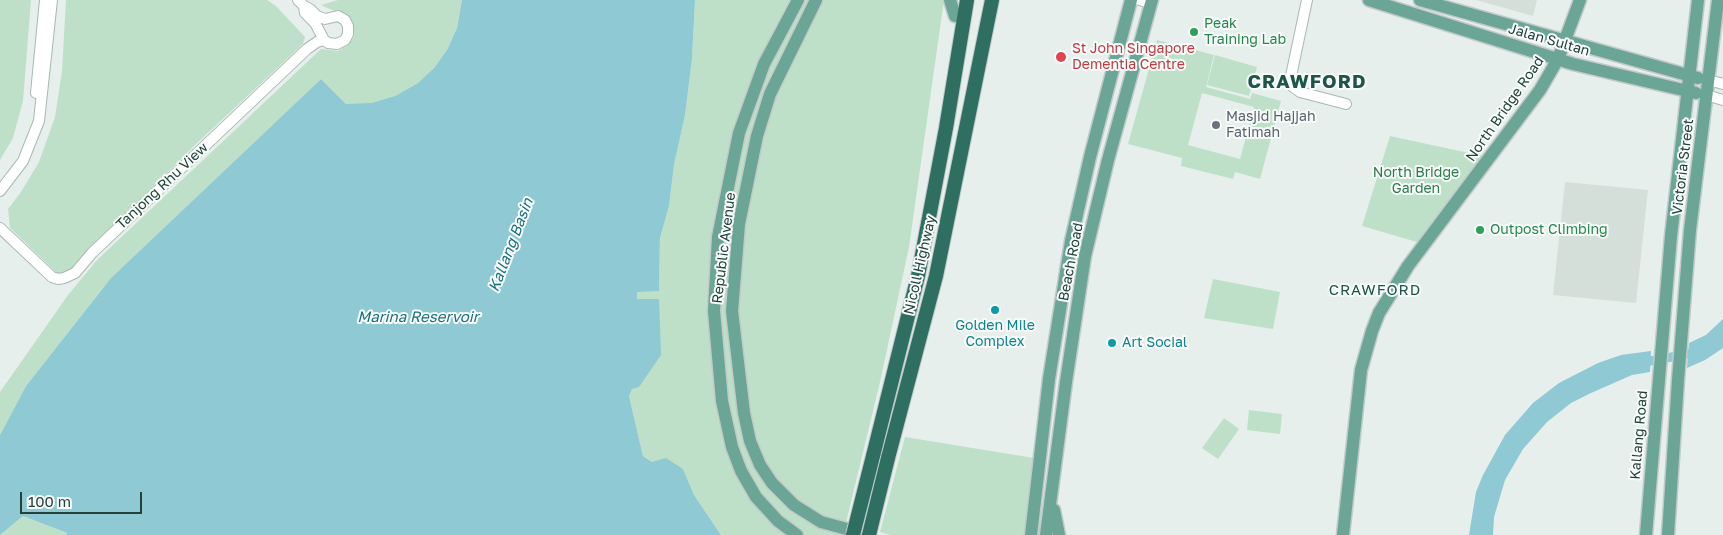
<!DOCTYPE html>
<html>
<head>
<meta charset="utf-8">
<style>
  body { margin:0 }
  #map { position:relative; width:1723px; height:535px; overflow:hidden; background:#e6efeb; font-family:"Golos Text",sans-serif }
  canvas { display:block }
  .scale { position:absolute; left:20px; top:492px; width:122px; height:22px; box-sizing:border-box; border:2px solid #24423a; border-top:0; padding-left:6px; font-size:15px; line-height:18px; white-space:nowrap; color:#24423a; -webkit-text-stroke:4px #f7fbf9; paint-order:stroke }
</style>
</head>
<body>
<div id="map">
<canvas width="1723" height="535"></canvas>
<div class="scale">100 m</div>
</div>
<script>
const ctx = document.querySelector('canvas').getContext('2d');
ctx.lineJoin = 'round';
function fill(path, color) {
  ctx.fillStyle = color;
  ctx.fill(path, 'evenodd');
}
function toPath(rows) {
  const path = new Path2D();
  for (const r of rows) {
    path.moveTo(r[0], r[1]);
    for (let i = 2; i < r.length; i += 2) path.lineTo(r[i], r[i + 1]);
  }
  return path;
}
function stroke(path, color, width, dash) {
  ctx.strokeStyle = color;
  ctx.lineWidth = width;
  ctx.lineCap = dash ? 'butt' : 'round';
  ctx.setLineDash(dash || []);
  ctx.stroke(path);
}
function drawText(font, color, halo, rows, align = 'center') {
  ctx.font = font + ' "Golos Text",sans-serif';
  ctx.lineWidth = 4;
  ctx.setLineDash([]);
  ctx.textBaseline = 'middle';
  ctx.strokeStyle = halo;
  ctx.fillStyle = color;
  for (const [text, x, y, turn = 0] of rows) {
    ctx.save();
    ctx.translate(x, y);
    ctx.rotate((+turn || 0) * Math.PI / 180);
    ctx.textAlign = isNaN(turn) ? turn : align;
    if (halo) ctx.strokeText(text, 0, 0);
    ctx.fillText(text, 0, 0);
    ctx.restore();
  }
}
const built = toPath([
  [1476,0,1537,0,1533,16],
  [1565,182,1648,190,1636,303,1553,295]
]);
const green = toPath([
  [0,0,31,0,23,101,13,138,0,160],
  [66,0,267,0,276,6,305,37,303,44,196,144,69,271,59,275,10,228,8,209,21,192,39,162,55,117,62,71],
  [338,0,462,0,457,28,447,50,434,68,418,83,395,96,372,104,346,104,321,79,111,278,26,386,0,435,0,392,68,295,97,260,321,49,338,51,348,45,354,37,352,24,343,15,321,5],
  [695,0,944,0,909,247,880,382,843,535,721,535,694,495,683,469,652,462,643,456,629,396,632,388,637,291,659,291,660,238,669,206,674,165,685,115,692,59],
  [1157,40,1214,55,1206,87,1250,99,1252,93,1281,101,1260,179,1235,172,1233,179,1181,166,1182,158,1128,144],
  [1202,93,1254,107,1240,159,1188,145],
  [1215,55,1257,67,1249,96,1207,85],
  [1390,136,1483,156,1417,242,1362,226],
  [1213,279,1280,292,1273,329,1204,318],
  [1249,410,1282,414,1280,434,1247,430],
  [1224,418,1239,429,1218,459,1202,448],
  [905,437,1040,459,1030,535,891,535,880,532],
  [23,516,67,533,66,535,0,535]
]);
const water = toPath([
  [462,0,695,0,692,59,685,115,674,165,669,206,660,238,659,291,637,292,637,299,659,299,661,355,639,387,632,389,629,396,643,456,652,462,666,458,683,469,694,495,721,535,66,535,67,533,23,516,0,535,0,435,26,386,111,278,321,79,346,104,372,103,395,96,418,83,434,68,447,50,457,28],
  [1723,319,1723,348,1705,360,1687,368,1689,343,1706,335],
  [1651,351,1650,372,1632,375,1591,393,1571,403,1547,422,1523,449,1505,480,1494,517,1493,535,1469,535,1476,492,1483,475,1505,435,1533,403,1559,383,1598,363,1621,355]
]);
const canal = toPath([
  [1640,363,1698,352]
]);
const minor = toPath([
  [298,0,304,6,305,13,315,23,324,40,328,43,337,44,345,40,348,34,348,26,345,20,338,16,325,19,317,16,310,9,304,6],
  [1139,0,1151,3],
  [1307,0,1291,76,1292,86,1300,92,1346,104],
  [1708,80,1723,84],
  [36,93,45,0],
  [1706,95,1723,100],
  [0,191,23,161,39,121,52,0],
  [0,228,52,277,58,279,64,278,75,273,92,253,307,49,317,42,324,40]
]);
const major = toPath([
  [816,0,770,94,757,136,739,224,732,311,744,413,750,441,760,465,772,483,794,505,821,522,869,535],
  [950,0,955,16],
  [1369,0,1573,64,1696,93],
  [1420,0,1698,78],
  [1054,510,1059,535],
  [797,535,778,521,756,497,741,471,732,447,722,401,714,311,718,237,739,133,764,64,798,0],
  [1031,535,1049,379,1071,241,1090,157,1131,0],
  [1046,535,1066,382,1085,256,1108,160,1152,0],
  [1343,535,1361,370,1372,331,1379,313,1408,266,1540,90,1558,59,1580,0],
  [1646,535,1671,236,1698,0],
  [1668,535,1678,380,1690,230,1718,0]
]);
const highway = toPath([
  [873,456,918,276,946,128,967,0],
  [888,458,936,276,992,0]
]);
const highwayBridge = toPath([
  [853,535,873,456],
  [869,535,888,458]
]);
const markers = [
  [1194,32,5,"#2e9e5b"],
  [1061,57,6,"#e0444e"],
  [1216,125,5,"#6b7280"],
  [1480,230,5,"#2e9e5b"],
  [995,310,5,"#0f9aa8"],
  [1112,343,5,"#0f9aa8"]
];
const leisureNames = [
  ["Peak",1204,24],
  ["Training Lab",1204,40],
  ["Outpost Climbing",1490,230]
];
const streetNames = [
  ["Jalan Sultan",1549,40,16],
  ["North Bridge Road",1505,109,-55],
  ["Victoria Street",1683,167,-83],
  ["Tanjong Rhu View",162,186,-43],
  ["Republic Avenue",724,248,-83],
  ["Beach Road",1071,262,-79],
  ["Nicoll Highway",920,265,-77],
  ["Kallang Road",1639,435,-85]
];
const healthNames = [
  ["St John Singapore",1072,49],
  ["Dementia Centre",1072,65]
];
const worshipNames = [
  ["Masjid Hajjah",1226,117],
  ["Fatimah",1226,133]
];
const parkNames = [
  ["North Bridge",1416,173],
  ["Garden",1416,189]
];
const cultureNames = [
  ["Golden Mile",995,326],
  ["Complex",995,342],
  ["Art Social",1122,343,"left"]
];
const waterNames = [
  ["Kallang Basin",511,245,-69],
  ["Marina Reservoir",418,317]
];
const neighbourhoodNames = [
  ["CRAWFORD",1375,290]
];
const districtNames = [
  ["CRAWFORD",1307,82]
];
fill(built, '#d4dfda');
fill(green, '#bfe0c8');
fill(water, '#8ec9d4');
stroke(canal, '#8ec9d4', 9);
stroke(minor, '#a8b8b2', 12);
stroke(major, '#c2cac8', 15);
stroke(highway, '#c2cac8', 16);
stroke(minor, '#fff', 10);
stroke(major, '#6aa596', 12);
stroke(highway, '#2f6f62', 14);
stroke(highwayBridge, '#c2cac8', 16, []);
stroke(highwayBridge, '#2f6f62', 14);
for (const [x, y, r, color] of markers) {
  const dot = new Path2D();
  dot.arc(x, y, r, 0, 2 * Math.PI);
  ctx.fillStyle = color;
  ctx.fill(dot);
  stroke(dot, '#f7fbf9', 2);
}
drawText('14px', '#27864d', '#f7fbf9', leisureNames, 'left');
drawText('14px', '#24423a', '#f7fbf9', streetNames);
drawText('14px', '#be3a42', '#f7fbf9', healthNames, 'left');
drawText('14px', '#5b616d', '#f7fbf9', worshipNames, 'left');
drawText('14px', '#2d7a4b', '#f7fbf9', parkNames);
drawText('14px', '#0d838f', '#f7fbf9', cultureNames);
drawText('italic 15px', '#1c6f80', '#f7fbf9', waterNames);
ctx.letterSpacing = '1px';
drawText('15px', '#1f5548', '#f7fbf9', neighbourhoodNames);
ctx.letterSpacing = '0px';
ctx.letterSpacing = '1px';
drawText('bold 19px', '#1f5548', '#f7fbf9', districtNames);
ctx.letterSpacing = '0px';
</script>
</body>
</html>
